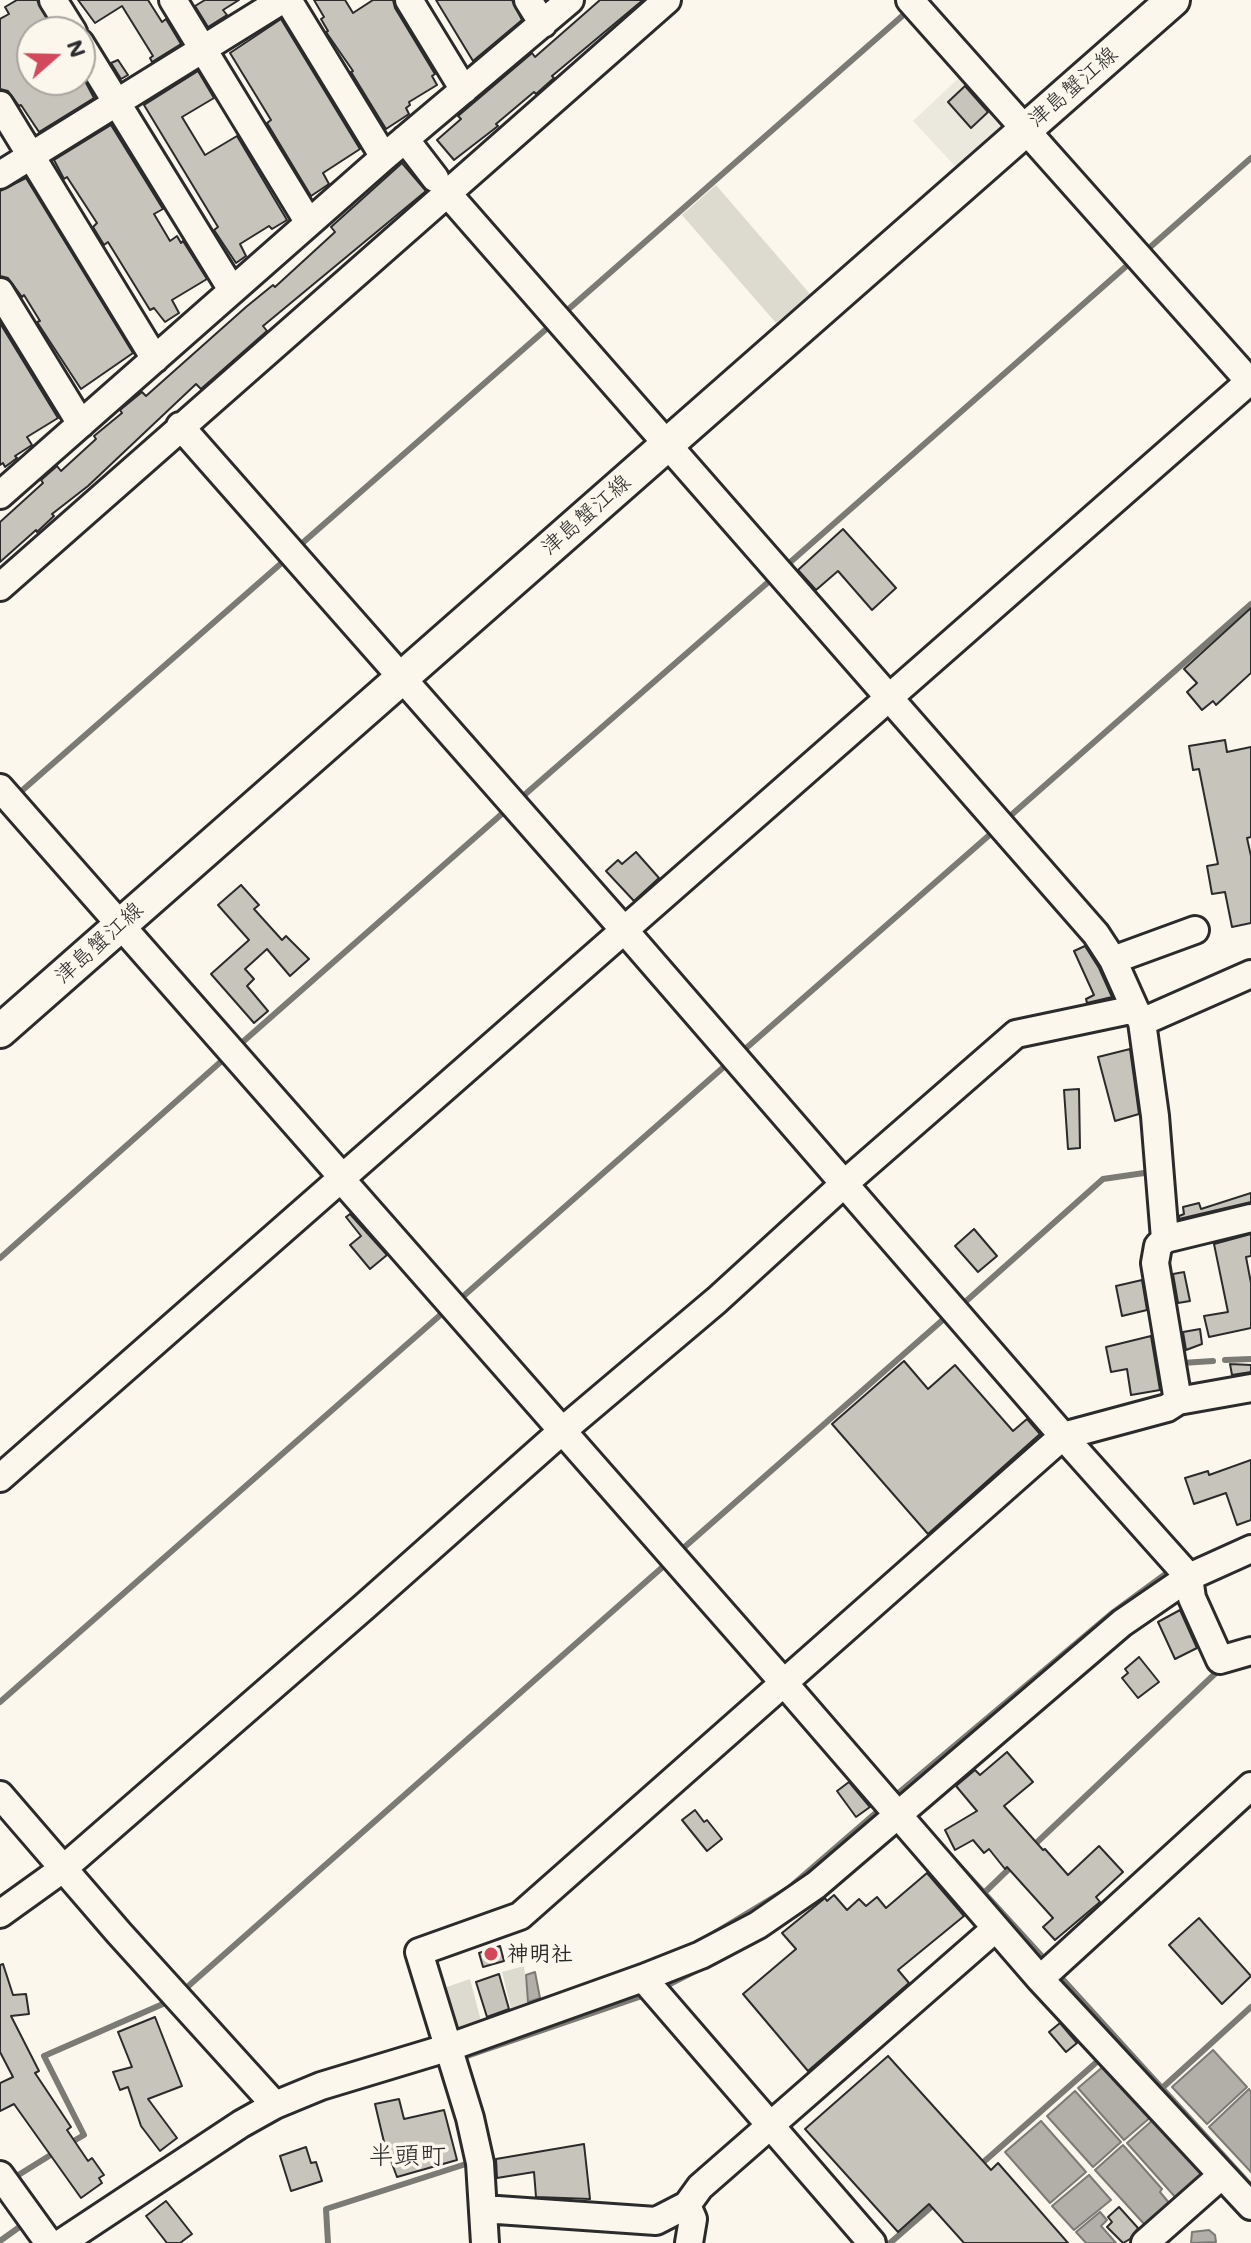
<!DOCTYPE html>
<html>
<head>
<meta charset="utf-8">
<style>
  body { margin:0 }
  #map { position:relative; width:1251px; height:2243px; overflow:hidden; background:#fbf7ec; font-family:Mali,sans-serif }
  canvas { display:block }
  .north { position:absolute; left:16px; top:16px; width:80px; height:80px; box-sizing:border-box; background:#fbf7ec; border:2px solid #a8a59f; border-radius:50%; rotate:70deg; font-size:22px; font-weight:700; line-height:32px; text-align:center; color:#2b2b2b }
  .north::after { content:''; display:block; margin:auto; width:28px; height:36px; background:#d1495b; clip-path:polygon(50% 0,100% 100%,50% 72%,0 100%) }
</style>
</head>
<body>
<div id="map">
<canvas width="1251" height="2243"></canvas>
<div class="north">N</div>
</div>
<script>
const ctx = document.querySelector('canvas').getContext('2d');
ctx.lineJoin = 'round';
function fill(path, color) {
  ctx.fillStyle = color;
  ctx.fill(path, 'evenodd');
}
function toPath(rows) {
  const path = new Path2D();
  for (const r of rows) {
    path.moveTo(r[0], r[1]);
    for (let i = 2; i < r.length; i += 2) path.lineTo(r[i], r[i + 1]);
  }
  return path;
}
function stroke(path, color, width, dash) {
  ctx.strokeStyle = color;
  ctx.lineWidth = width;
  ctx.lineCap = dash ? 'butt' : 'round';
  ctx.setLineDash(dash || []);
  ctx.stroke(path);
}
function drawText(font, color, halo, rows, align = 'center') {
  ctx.font = font + ' Mali,"Klee One",sans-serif';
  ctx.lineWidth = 7;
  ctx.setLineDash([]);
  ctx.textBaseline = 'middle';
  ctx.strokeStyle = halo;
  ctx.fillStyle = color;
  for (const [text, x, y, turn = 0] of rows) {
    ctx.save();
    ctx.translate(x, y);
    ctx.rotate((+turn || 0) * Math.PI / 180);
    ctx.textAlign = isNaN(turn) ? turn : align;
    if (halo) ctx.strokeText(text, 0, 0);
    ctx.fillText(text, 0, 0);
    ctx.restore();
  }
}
const built = toPath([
  [965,72,1004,123,955,166,913,121]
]);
const green = toPath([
  [716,185,810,294,776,323,682,215],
  [524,1966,528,2002,511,2008,502,1972],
  [470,1979,481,2021,455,2030,441,1989]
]);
const water = toPath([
  [535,1972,540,1998,528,2002,526,1975,535,1972],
  [1213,2050,1247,2087,1207,2124,1172,2087,1213,2050],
  [1105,2065,1152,2116,1124,2140,1078,2088,1105,2065],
  [1249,2089,1251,2092,1251,2172,1209,2127,1249,2089],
  [1075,2091,1121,2142,1093,2167,1047,2116,1075,2091],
  [1154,2119,1205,2174,1176,2198,1127,2143,1154,2119],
  [1041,2121,1086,2172,1050,2203,1005,2152,1041,2121],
  [1123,2145,1162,2189,1160,2192,1170,2204,1145,2225,1095,2170,1123,2145],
  [1089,2175,1111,2200,1074,2230,1052,2206,1089,2175],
  [1100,2212,1107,2220,1101,2226,1116,2243,1086,2243,1076,2232,1100,2212],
  [1209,2230,1215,2235,1216,2242,1191,2243,1192,2232,1209,2230]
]);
const stream = toPath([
  [1148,249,1251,158],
  [563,314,909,10],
  [299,546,552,324],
  [787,565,1131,262],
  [17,795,285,560],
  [522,797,773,578],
  [1009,817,1251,604],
  [237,1047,504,812],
  [744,1050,994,831],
  [0,1258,225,1058],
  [459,1300,726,1065],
  [964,1303,1103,1179,1151,1172],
  [1225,1360,1251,1359],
  [1182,1363,1213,1361],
  [680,1551,946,1317],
  [0,1702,446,1310],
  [893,1792,896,1795,1111,1614,1167,1573],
  [1031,1848,1220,1669],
  [954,1860,1049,1964],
  [984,1893,1014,1864],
  [708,1937,789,1888,878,1811],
  [1057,1973,1251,2186],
  [664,1987,701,1968],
  [185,1989,666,1564],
  [464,2057,642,1996],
  [1161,2089,1251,2007],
  [70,2143,84,2135,44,2056,172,2000],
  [979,2166,1099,2060],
  [12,2179,57,2151],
  [0,2241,25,2223],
  [328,2243,326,2209,469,2163,467,2157],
  [890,2243,937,2202]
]);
const building = toPath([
  [17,0,37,0,54,32,32,32,32,80,84,79,94,98,39,132,21,105,19,106,8,91,0,89,0,19,9,14,5,7,17,0],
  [78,0,148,0,162,22,166,19,181,44,152,62,150,58,153,56,122,6,95,23,78,0],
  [205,0,239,0,223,10,227,15,208,27,195,6,205,0],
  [314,0,345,0,353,13,373,0,393,0,395,8,435,74,432,76,437,85,409,102,410,105,406,108,409,114,386,129,351,72,353,71,326,32,328,31,321,19,324,17,314,0],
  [436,0,512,0,522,20,473,61,436,0],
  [600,0,643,0,552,76,554,78,536,94,534,92,496,124,498,126,454,160,437,140,461,119,458,116,532,53,535,57,600,0],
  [281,19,360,149,323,173,329,184,311,196,267,123,271,120,230,53,281,19],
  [118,60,128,75,121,79,111,63,118,60],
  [198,71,214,98,182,117,205,155,237,136,287,220,272,229,269,226,240,244,246,256,236,263,214,230,218,227,144,105,198,71],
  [965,86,988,112,971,128,948,102,965,86],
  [111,125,163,209,154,214,170,241,177,236,181,243,183,241,207,279,172,300,179,313,165,322,154,308,150,310,108,242,104,245,93,227,97,223,67,177,64,179,54,160,111,125],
  [402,163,426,191,263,326,267,331,201,389,196,384,88,486,52,514,54,516,37,532,36,530,0,562,0,522,43,483,41,480,57,466,61,471,96,439,94,436,122,413,120,410,142,392,146,396,246,307,273,285,275,287,335,232,331,227,402,163],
  [26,178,133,353,81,389,37,322,40,321,24,295,22,297,8,278,0,276,0,191,26,178],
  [0,323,58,418,27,437,32,445,15,456,17,458,5,467,3,463,0,465,0,323],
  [843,529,896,588,872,610,838,571,816,590,798,570,843,529],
  [1251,608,1251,673,1216,705,1213,701,1202,710,1187,692,1197,683,1184,669,1251,608],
  [1225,740,1227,752,1251,747,1251,837,1247,838,1251,856,1251,923,1232,927,1225,892,1212,894,1207,866,1218,864,1199,769,1193,770,1189,746,1225,740],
  [636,852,659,878,634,901,606,871,618,860,622,864,636,852],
  [241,885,259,905,254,909,282,940,286,936,309,959,290,976,267,949,245,969,254,979,247,986,268,1011,254,1023,211,974,249,940,218,905,241,885],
  [1085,946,1099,968,1112,997,1087,1003,1086,999,1094,995,1074,951,1085,946],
  [1130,1049,1139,1114,1115,1121,1098,1057,1130,1049],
  [1079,1089,1080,1148,1068,1149,1064,1090,1079,1089],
  [1251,1193,1251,1202,1179,1219,1179,1216,1184,1214,1183,1207,1199,1203,1201,1209,1251,1193],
  [350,1214,387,1255,370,1269,350,1245,361,1236,346,1217,350,1214],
  [974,1229,997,1256,978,1272,955,1246,974,1229],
  [1251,1234,1251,1256,1246,1257,1251,1283,1251,1328,1209,1337,1204,1316,1228,1312,1214,1244,1251,1234],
  [1184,1272,1190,1301,1178,1303,1173,1274,1184,1272],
  [1142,1280,1147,1310,1122,1316,1116,1286,1142,1280],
  [1200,1329,1202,1344,1186,1350,1183,1332,1200,1329],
  [1151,1336,1160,1390,1131,1395,1127,1369,1111,1372,1106,1347,1151,1336],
  [904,1361,928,1389,955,1365,1013,1431,1027,1419,1040,1434,928,1534,832,1424,904,1361],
  [1230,1364,1251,1365,1251,1372,1232,1375,1230,1364],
  [1251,1460,1251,1520,1237,1525,1226,1493,1194,1504,1185,1478,1208,1471,1209,1475,1251,1460],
  [1180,1610,1197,1648,1175,1659,1158,1622,1180,1610],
  [1139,1657,1159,1682,1138,1698,1122,1678,1128,1673,1125,1669,1139,1657],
  [1007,1752,1033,1782,1004,1806,1043,1850,1045,1849,1068,1875,1099,1846,1123,1872,1096,1897,1100,1902,1055,1940,1043,1927,1053,1918,1007,1867,1005,1869,989,1849,984,1853,973,1840,955,1850,945,1830,977,1811,956,1786,975,1770,980,1775,1007,1752],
  [849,1782,870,1807,856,1817,837,1791,849,1782],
  [695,1810,704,1822,707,1820,722,1839,707,1851,682,1820,695,1810],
  [927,1873,964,1916,898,1970,909,1983,808,2071,743,1994,796,1949,782,1933,825,1898,827,1901,834,1895,847,1910,859,1899,866,1906,877,1897,886,1908,927,1873],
  [1199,1918,1251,1976,1222,2004,1169,1945,1199,1918],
  [500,1946,504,1961,483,1967,479,1953,500,1946],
  [3,1964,13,1995,26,1994,29,2014,11,2016,39,2071,35,2073,71,2127,67,2130,88,2161,92,2158,104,2175,99,2178,102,2183,81,2198,14,2104,0,2111,0,2083,13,2077,0,2052,0,1965,3,1964],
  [499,1974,509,2009,487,2017,476,1982,499,1974],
  [155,2017,182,2086,148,2099,177,2138,160,2151,141,2126,128,2087,120,2090,113,2072,132,2067,118,2032,155,2017],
  [1060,2023,1077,2043,1066,2052,1049,2032,1060,2023],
  [888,2056,991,2170,998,2163,1068,2243,964,2243,929,2204,898,2232,805,2129,888,2056],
  [399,2099,404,2119,444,2110,457,2160,397,2177,384,2142,375,2104,399,2099],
  [584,2144,590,2199,536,2197,534,2172,497,2178,496,2159,584,2144],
  [306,2147,311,2163,316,2162,322,2181,291,2191,280,2156,306,2147],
  [166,2201,192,2234,180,2243,167,2243,146,2216,166,2201],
  [1119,2207,1138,2228,1130,2239,1123,2243,1107,2227,1112,2222,1108,2217,1119,2207]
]);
const minor = toPath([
  [53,0,73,32],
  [173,0,309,223],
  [288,0,384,157],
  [409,0,464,90],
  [528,0,543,24],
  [910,0,1251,383],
  [80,43,232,290],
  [0,105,155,359],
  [405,139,435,178],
  [0,175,282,0],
  [448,194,1096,934,1113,960,1135,1009],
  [0,292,81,424],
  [180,426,625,931,1063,1436,1189,1577,1192,1598,1220,1660,1251,1651],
  [0,495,384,157,570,0],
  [0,587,667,0],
  [0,788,343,1178],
  [1113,960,1195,930],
  [1142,1022,1251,974],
  [341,1179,784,1683,1040,1979,1251,2206],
  [1178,1401,1155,1263,1158,1246,1165,1239,1251,1218],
  [0,1478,1251,380],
  [0,1795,119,1933,275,2105],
  [0,1914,64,1868,365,1606,562,1431,717,1300,845,1183,1016,1034,1135,1009,1142,1022,1155,1116,1165,1239],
  [643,1978,872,2243],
  [1040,1979,1251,1786],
  [0,2175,49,2243],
  [687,2205,693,2219,689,2243],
  [483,2209,656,2221,687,2205,700,2187,996,1928],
  [61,2243,241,2124,275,2105,321,2086,450,2047,643,1978,701,1955,758,1925,816,1885,1122,1623,1189,1577,1251,1549],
  [485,2243,480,2163,470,2118,419,1952,520,1916,1063,1436,1167,1408,1178,1401,1251,1388],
  [1145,2243,1222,2175]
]);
const major = toPath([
  [0,1031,1173,0]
]);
const markers = [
  [491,1954,8,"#d1495b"]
];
const streetNames = [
  ["津島蟹江線",1073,87,-41],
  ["津島蟹江線",586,515,-41],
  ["津島蟹江線",99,943,-42]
];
const poiNames = [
  ["神明社",507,1954]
];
const quarterNames = [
  ["半頭町",407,2156]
];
fill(built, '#ebe8de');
fill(green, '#dddad0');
fill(water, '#b1afa7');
stroke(water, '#7b7a75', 2);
stroke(stream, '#7b7a75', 6);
fill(building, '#c7c4bc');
stroke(building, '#2b2b2b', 2);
stroke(minor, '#2b2b2b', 32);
stroke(major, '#2b2b2b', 38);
stroke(minor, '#fbf7ec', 26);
stroke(major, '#fbf7ec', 32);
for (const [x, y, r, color] of markers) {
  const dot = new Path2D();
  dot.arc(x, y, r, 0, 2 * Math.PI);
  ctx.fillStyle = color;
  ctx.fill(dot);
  stroke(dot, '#fbf7ec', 3);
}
drawText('22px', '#2b2b2b', '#fbf7ec', streetNames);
drawText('bold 22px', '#2b2b2b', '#fbf7ec', poiNames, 'left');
drawText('26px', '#2b2b2b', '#fbf7ec', quarterNames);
</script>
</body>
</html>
